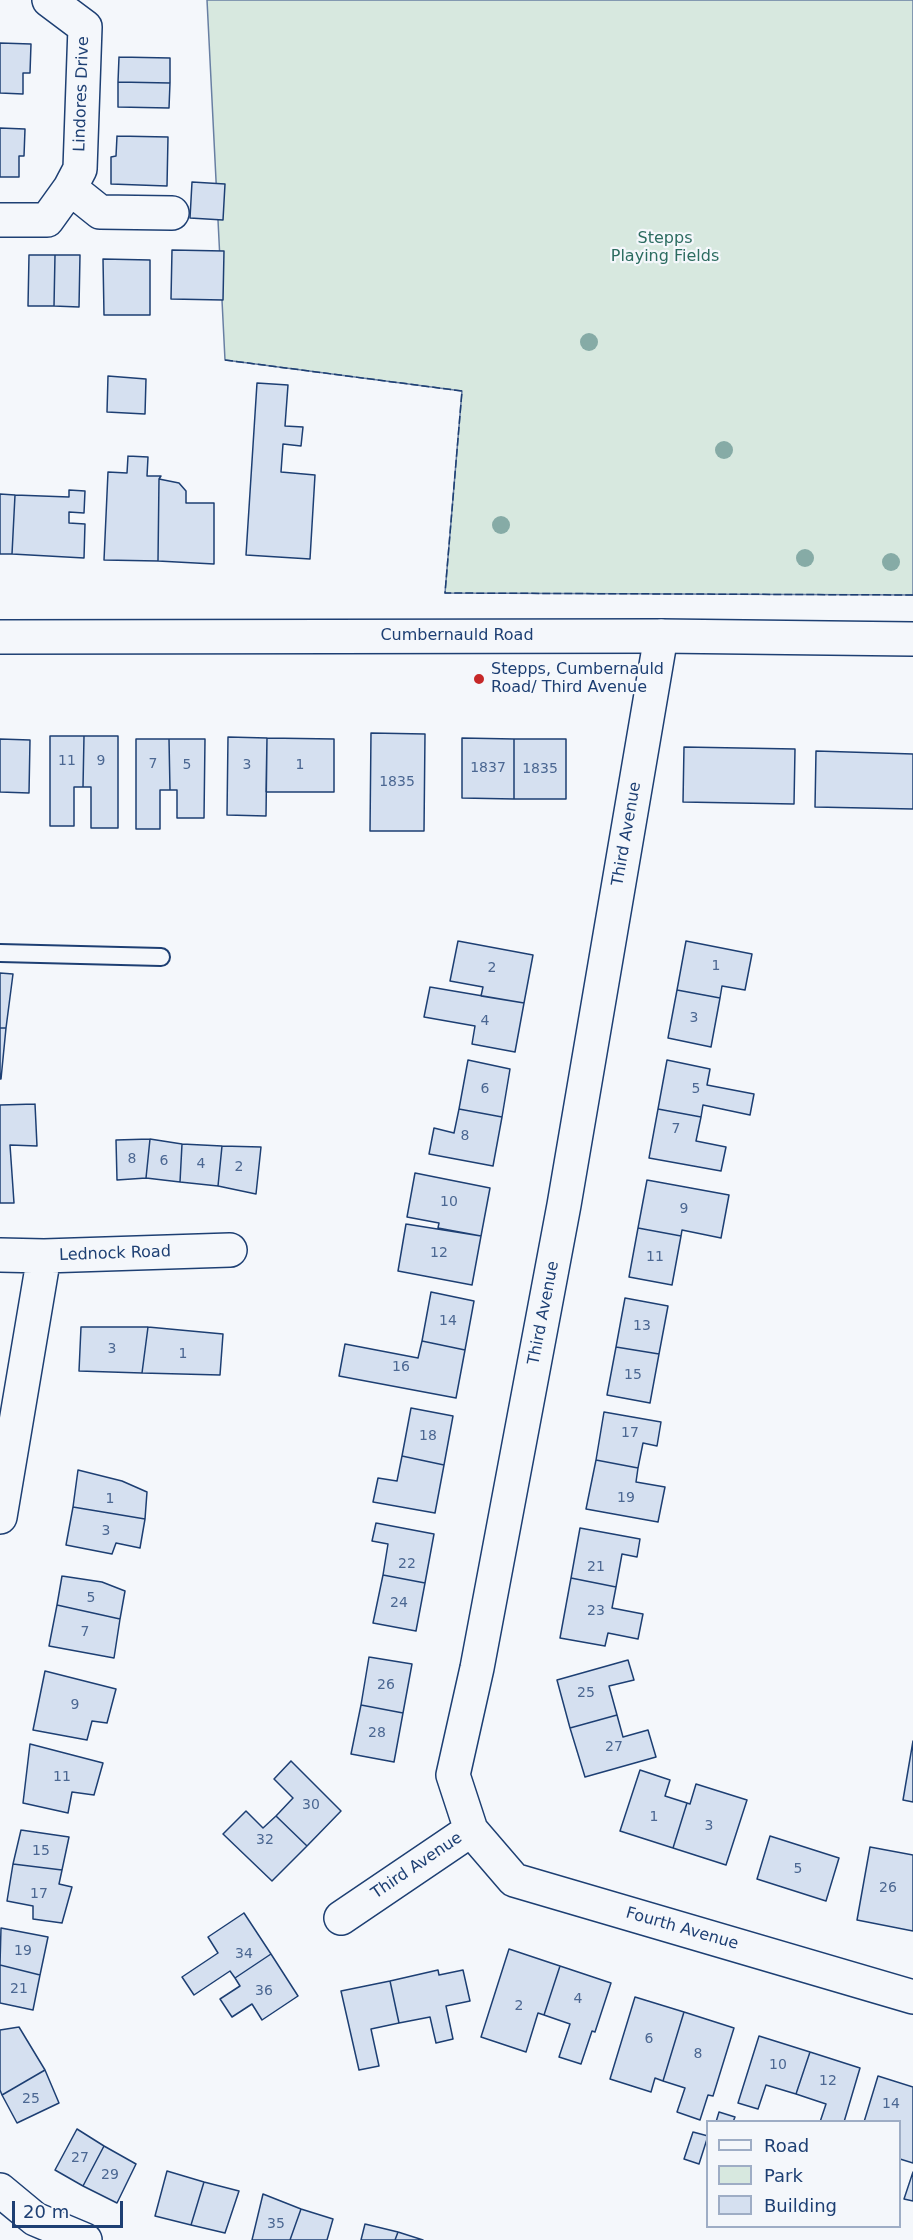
<!DOCTYPE html>
<html>
<head>
<meta charset="utf-8">
<style>
  body { margin:0 }
  #map { position:relative; width:913px; height:2240px; overflow:hidden; background:#f4f7fb; font-family:"DejaVu Sans",sans-serif }
  canvas { display:block }
  .legend { position:absolute; left:706px; top:2120px; width:195px; height:108px; box-sizing:border-box; background:#f4f7fb; border:2px solid #9eadc5; margin:0; padding:8px 10px; list-style:none; font-size:18px; color:#1d3f73 }
  .legend li { display:flex; align-items:center; gap:12px; height:30px }
  .legend b { width:30px; border:2px solid #9eadc5 }
  .scale { position:absolute; left:12px; top:2201px; width:111px; height:27px; box-sizing:border-box; border:3px solid #1d3f73; border-top:0; padding-left:8px; font-size:18px; line-height:21px; white-space:nowrap; color:#1d3f73; -webkit-text-stroke:4px #f4f7fb; paint-order:stroke }
</style>
</head>
<body>
<div id="map">
<canvas width="913" height="2240"></canvas>
<ul class="legend">
<li><b style="height:8px;background:#f4f7fb"></b>Road</li>
<li><b style="height:16px;background:#d7e8df"></b>Park</li>
<li><b style="height:16px;background:#d5e0f0"></b>Building</li>
</ul>
<div class="scale">20 m</div>
</div>
<script>
const ctx = document.querySelector('canvas').getContext('2d');
ctx.lineJoin = 'round';
function fill(path, color) {
  ctx.fillStyle = color;
  ctx.fill(path, 'evenodd');
}
function toPath(rows) {
  const path = new Path2D();
  for (const r of rows) {
    path.moveTo(r[0], r[1]);
    for (let i = 2; i < r.length; i += 2) path.lineTo(r[i], r[i + 1]);
  }
  return path;
}
function stroke(path, color, width, dash) {
  ctx.strokeStyle = color;
  ctx.lineWidth = width;
  ctx.lineCap = dash ? 'butt' : 'round';
  ctx.setLineDash(dash || []);
  ctx.stroke(path);
}
function drawText(font, color, halo, rows, align = 'center') {
  ctx.font = font + ' "DejaVu Sans",sans-serif';
  ctx.lineWidth = 4.5;
  ctx.setLineDash([]);
  ctx.textBaseline = 'middle';
  ctx.strokeStyle = halo;
  ctx.fillStyle = color;
  for (const [text, x, y, turn = 0] of rows) {
    ctx.save();
    ctx.translate(x, y);
    ctx.rotate((+turn || 0) * Math.PI / 180);
    ctx.textAlign = isNaN(turn) ? turn : align;
    if (halo) ctx.strokeText(text, 0, 0);
    ctx.fillText(text, 0, 0);
    ctx.restore();
  }
}
const green = toPath([
  [207,0,913,0,913,595,445,593,462,391,225,360,207,0]
]);
const building = toPath([
  [0,43,31,44,30,73,23,73,23,94,0,93,0,43],
  [119,57,170,58,170,83,118,82,119,57],
  [118,82,170,83,169,108,118,107,118,82],
  [0,128,25,129,24,156,19,156,19,177,0,177,0,128],
  [117,136,168,137,167,186,111,184,111,157,116,156,117,136],
  [192,182,225,184,223,220,190,218,192,182],
  [172,250,224,251,223,300,171,299,172,250],
  [29,255,55,255,54,306,28,306,29,255],
  [55,255,80,255,79,307,54,306,55,255],
  [103,259,150,260,150,315,104,315,103,259],
  [108,376,146,379,145,414,107,412,108,376],
  [257,383,288,385,285,426,303,427,301,446,283,444,281,472,315,475,310,559,246,555,257,383],
  [128,456,148,457,147,476,161,476,159,479,158,561,104,560,108,472,127,473,128,456],
  [159,479,179,483,186,491,186,503,214,503,214,564,158,561,159,479],
  [69,490,85,491,84,513,69,512,69,523,85,524,84,558,12,554,15,495,69,497,69,490],
  [0,494,15,495,12,554,0,554,0,494],
  [371,733,425,734,424,831,370,831,371,733],
  [50,736,84,736,83,787,74,787,74,826,50,826,50,736],
  [84,736,118,736,118,828,91,828,91,787,83,787,84,736],
  [228,737,267,738,266,816,227,815,228,737],
  [267,738,334,739,334,792,266,792,267,738],
  [462,738,514,739,514,799,462,798,462,738],
  [0,739,30,740,29,793,0,792,0,739],
  [136,739,169,739,170,790,160,790,160,829,136,829,136,739],
  [169,739,205,739,204,818,177,818,177,790,170,790,169,739],
  [514,739,566,739,566,799,514,799,514,739],
  [684,747,795,749,794,804,683,802,684,747],
  [816,751,913,754,913,809,815,807,816,751],
  [458,941,533,955,524,1003,481,996,483,987,450,981,458,941],
  [686,941,752,954,745,990,722,986,720,998,677,990,686,941],
  [0,973,13,974,6,1028,0,1028,0,973],
  [430,987,524,1003,515,1052,472,1044,475,1026,424,1017,430,987],
  [677,990,720,998,711,1047,668,1038,677,990],
  [0,1028,6,1028,1,1079,0,1079,0,1028],
  [468,1060,510,1069,502,1117,459,1109,468,1060],
  [667,1060,710,1069,707,1085,754,1094,750,1115,703,1105,701,1117,658,1109,667,1060],
  [35,1104,37,1146,10,1145,14,1203,0,1203,0,1105,35,1104],
  [459,1109,502,1117,493,1166,429,1154,434,1128,454,1133,459,1109],
  [658,1109,701,1117,696,1141,726,1147,721,1171,649,1158,658,1109],
  [150,1139,182,1144,180,1182,146,1178,150,1139],
  [150,1139,146,1178,117,1180,116,1140,150,1139],
  [182,1144,222,1146,218,1186,180,1182,182,1144],
  [222,1146,261,1147,256,1194,218,1186,222,1146],
  [415,1173,490,1188,481,1236,438,1228,439,1223,407,1217,415,1173],
  [647,1180,729,1195,721,1238,682,1230,681,1236,638,1228,647,1180],
  [406,1224,481,1236,472,1285,398,1271,406,1224],
  [638,1228,681,1236,672,1285,629,1277,638,1228],
  [431,1292,474,1301,465,1350,422,1341,431,1292],
  [625,1298,668,1306,659,1354,616,1347,625,1298],
  [81,1327,148,1327,142,1373,79,1371,81,1327],
  [148,1327,223,1334,220,1375,142,1373,148,1327],
  [422,1341,465,1350,456,1398,339,1376,345,1344,418,1358,422,1341],
  [616,1347,659,1354,650,1403,607,1395,616,1347],
  [411,1408,453,1416,444,1465,402,1456,411,1408],
  [604,1412,661,1422,657,1446,643,1443,638,1468,596,1460,604,1412],
  [402,1456,444,1465,435,1513,373,1502,378,1478,397,1481,402,1456],
  [596,1460,638,1468,636,1482,665,1487,658,1522,586,1509,596,1460],
  [78,1470,122,1481,147,1492,145,1519,73,1507,78,1470],
  [73,1507,145,1519,140,1548,116,1543,112,1554,66,1545,73,1507],
  [376,1523,434,1534,425,1583,383,1575,388,1544,372,1541,376,1523],
  [580,1528,640,1539,637,1557,622,1554,616,1587,571,1578,580,1528],
  [383,1575,425,1583,416,1631,373,1623,383,1575],
  [62,1576,102,1582,125,1591,120,1619,57,1605,62,1576],
  [571,1578,616,1587,612,1608,643,1614,638,1639,608,1633,605,1646,560,1638,571,1578],
  [57,1605,120,1619,114,1658,49,1646,57,1605],
  [369,1657,412,1664,403,1713,361,1705,369,1657],
  [628,1660,634,1680,609,1686,617,1715,570,1728,557,1680,628,1660],
  [45,1671,116,1689,107,1723,92,1721,87,1740,33,1730,45,1671],
  [361,1705,403,1713,394,1762,351,1754,361,1705],
  [617,1715,623,1737,648,1730,656,1757,585,1777,570,1728,617,1715],
  [913,1741,913,1802,903,1800,913,1741],
  [30,1744,103,1763,94,1795,72,1792,68,1813,23,1803,30,1744],
  [291,1761,341,1811,307,1846,276,1816,293,1798,274,1779,291,1761],
  [640,1770,670,1780,665,1796,687,1803,673,1848,620,1831,640,1770],
  [696,1784,747,1800,726,1865,673,1848,687,1803,690,1804,696,1784],
  [246,1811,263,1828,276,1816,307,1846,272,1881,223,1834,246,1811],
  [21,1830,69,1837,62,1870,13,1864,21,1830],
  [770,1836,839,1858,826,1901,757,1879,770,1836],
  [870,1847,913,1855,913,1931,857,1920,870,1847],
  [13,1864,62,1870,59,1884,72,1887,62,1923,33,1919,33,1906,7,1901,13,1864],
  [244,1913,271,1954,235,1978,230,1971,194,1995,182,1977,218,1953,208,1937,244,1913],
  [1,1928,48,1937,40,1975,0,1965,1,1928],
  [509,1949,560,1966,544,2015,538,2013,526,2052,481,2037,509,1949],
  [271,1954,298,1996,262,2020,252,2004,232,2017,220,1999,240,1986,235,1978,271,1954],
  [0,1965,40,1975,33,2010,0,2003,0,1965],
  [560,1966,611,1983,595,2032,592,2031,581,2064,559,2057,570,2024,544,2015,560,1966],
  [438,1970,439,1975,463,1970,470,2001,446,2006,453,2039,436,2043,430,2017,399,2023,390,1981,438,1970],
  [390,1981,399,2023,371,2029,379,2066,359,2070,341,1991,390,1981],
  [635,1997,684,2012,663,2081,655,2078,651,2092,610,2079,635,1997],
  [684,2012,734,2028,713,2096,708,2095,700,2120,677,2112,685,2088,663,2081,684,2012],
  [19,2027,45,2070,2,2095,0,2090,0,2030,19,2027],
  [759,2036,810,2052,796,2094,766,2085,758,2109,738,2103,759,2036],
  [810,2052,860,2068,844,2122,820,2122,826,2104,796,2094,810,2052],
  [45,2070,59,2103,17,2123,2,2095,45,2070],
  [878,2076,913,2087,913,2163,900,2159,900,2122,864,2122,878,2076],
  [719,2112,735,2117,733,2122,716,2122,719,2112],
  [77,2129,104,2146,83,2186,55,2170,77,2129],
  [693,2132,708,2136,699,2164,684,2159,693,2132],
  [104,2146,136,2164,117,2203,83,2186,104,2146],
  [167,2171,204,2182,191,2225,155,2216,167,2171],
  [913,2172,913,2201,904,2199,913,2172],
  [204,2182,239,2191,225,2233,191,2225,204,2182],
  [263,2194,301,2209,290,2240,252,2240,263,2194],
  [301,2209,333,2219,327,2240,290,2240,301,2209],
  [365,2224,398,2232,395,2240,361,2240,365,2224],
  [398,2232,423,2240,395,2240,398,2232]
]);
const lane = toPath([
  [0,953,161,957]
]);
const street = toPath([
  [70,188,100,212,172,213],
  [0,220,47,220,70,188,80,169,85,27,49,0],
  [0,1255,44,1256,230,1250],
  [0,1517,44,1256],
  [471,1830,514,1880,913,1997],
  [341,1918,471,1830,453,1775,477,1668,564,1205,661,636],
  [0,2190,35,2219,85,2240]
]);
const primary = toPath([
  [0,637,661,636,913,639]
]);
const fence = toPath([
  [225,360,462,391,445,593,913,595]
]);
const trees = [
  [589,342],
  [724,450],
  [501,525],
  [805,558],
  [891,562]
];
const markers = [
  [479,679,6,"#c62828"]
];
const numberNames = [
  ["11",67,761],
  ["9",101,761],
  ["7",153,764],
  ["5",187,765],
  ["3",247,765],
  ["1",300,765],
  ["1837",488,768],
  ["1835",540,769],
  ["1835",397,782],
  ["1",716,966],
  ["2",492,968],
  ["3",694,1018],
  ["4",485,1021],
  ["6",485,1089],
  ["5",696,1089],
  ["7",676,1129],
  ["8",465,1136],
  ["8",132,1159],
  ["6",164,1161],
  ["4",201,1164],
  ["2",239,1167],
  ["10",449,1202],
  ["9",684,1209],
  ["12",439,1253],
  ["11",655,1257],
  ["14",448,1321],
  ["13",642,1326],
  ["3",112,1349],
  ["1",183,1354],
  ["16",401,1367],
  ["15",633,1375],
  ["17",630,1433],
  ["18",428,1436],
  ["19",626,1498],
  ["1",110,1499],
  ["3",106,1531],
  ["22",407,1564],
  ["21",596,1567],
  ["5",91,1598],
  ["24",399,1603],
  ["23",596,1611],
  ["7",85,1632],
  ["26",386,1685],
  ["25",586,1693],
  ["9",75,1705],
  ["28",377,1733],
  ["27",614,1747],
  ["11",62,1777],
  ["30",311,1805],
  ["1",654,1817],
  ["3",709,1826],
  ["32",265,1840],
  ["15",41,1851],
  ["5",798,1869],
  ["26",888,1888],
  ["17",39,1894],
  ["19",23,1951],
  ["34",244,1954],
  ["21",19,1989],
  ["36",264,1991],
  ["4",578,1999],
  ["2",519,2006],
  ["6",649,2039],
  ["8",698,2054],
  ["10",778,2065],
  ["12",828,2081],
  ["25",31,2099],
  ["14",891,2104],
  ["27",80,2158],
  ["29",110,2175],
  ["35",276,2224]
];
const streetNames = [
  ["Lindores Drive",82,94,-88],
  ["Cumbernauld Road",457,636],
  ["Third Avenue",627,834,-80],
  ["Lednock Road",115,1254,-2],
  ["Third Avenue",544,1313,-79],
  ["Third Avenue",417,1866,-34],
  ["Fourth Avenue",682,1929,16]
];
const parkNames = [
  ["Stepps",665,239],
  ["Playing Fields",665,257]
];
const poiNames = [
  ["Stepps, Cumbernauld",491,670],
  ["Road/ Third Avenue",491,688]
];
fill(green, '#d7e8df');
stroke(green, '#687fa3', 1.5);
fill(building, '#d5e0f0');
stroke(building, '#1d3f73', 1.5);
stroke(lane, '#1d3f73', 20);
stroke(street, '#1d3f73', 36);
stroke(primary, '#1d3f73', 36);
stroke(lane, '#f4f7fb', 16);
stroke(street, '#f4f7fb', 33);
stroke(primary, '#f4f7fb', 33);
stroke(fence, '#1d3f73', 1.5, [8, 3]);
ctx.fillStyle = '#86aba6';
for (const [x, y] of trees) {
  ctx.beginPath();
  ctx.arc(x, y, 9, 0, 2 * Math.PI);
  ctx.fill();
}
for (const [x, y, r, color] of markers) {
  const dot = new Path2D();
  dot.arc(x, y, r, 0, 2 * Math.PI);
  ctx.fillStyle = color;
  ctx.fill(dot);
  stroke(dot, '#f4f7fb', 2);
}
drawText('14px', '#4b6792', null, numberNames);
drawText('16px', '#1d3f73', '#f4f7fb', streetNames);
drawText('16px', '#2c6c60', '#f4f7fb', parkNames);
drawText('16px', '#1d3f73', '#f4f7fb', poiNames, 'left');
</script>
</body>
</html>
